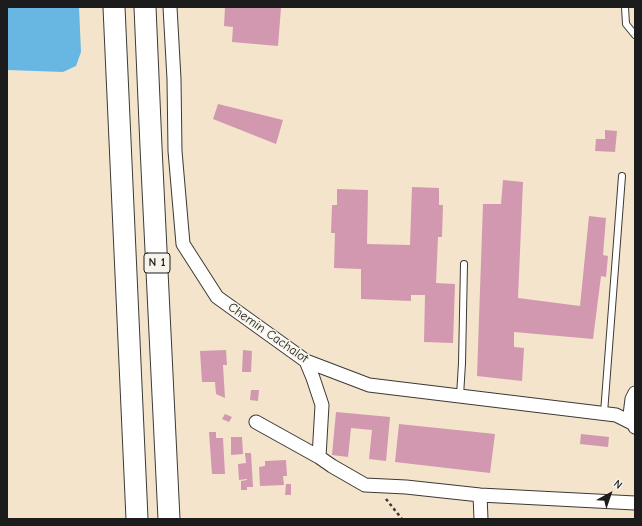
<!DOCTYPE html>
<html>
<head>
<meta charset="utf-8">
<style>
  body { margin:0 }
  #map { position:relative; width:642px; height:526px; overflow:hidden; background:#f4e4cc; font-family:"Comic Neue",sans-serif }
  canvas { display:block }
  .frame { position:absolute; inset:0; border:8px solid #1c1c1c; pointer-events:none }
  .north { position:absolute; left:590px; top:474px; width:40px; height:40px; -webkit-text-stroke:3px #f7f3e8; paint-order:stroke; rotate:40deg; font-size:11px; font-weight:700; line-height:16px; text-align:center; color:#1c1c1c }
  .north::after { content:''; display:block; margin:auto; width:14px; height:18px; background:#1c1c1c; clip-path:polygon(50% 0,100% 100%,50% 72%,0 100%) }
</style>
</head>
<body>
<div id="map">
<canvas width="642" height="526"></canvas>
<div class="frame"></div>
<div class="north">N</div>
</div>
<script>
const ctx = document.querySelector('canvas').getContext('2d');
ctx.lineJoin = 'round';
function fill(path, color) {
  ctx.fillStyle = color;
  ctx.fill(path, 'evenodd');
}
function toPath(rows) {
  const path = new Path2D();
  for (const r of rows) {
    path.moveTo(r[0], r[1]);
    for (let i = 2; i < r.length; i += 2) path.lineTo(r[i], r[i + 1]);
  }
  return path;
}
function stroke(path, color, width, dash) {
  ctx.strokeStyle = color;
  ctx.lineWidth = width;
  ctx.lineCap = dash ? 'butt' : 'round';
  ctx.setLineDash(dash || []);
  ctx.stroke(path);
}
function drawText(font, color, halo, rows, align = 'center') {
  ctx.font = font + ' "Comic Neue",sans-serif';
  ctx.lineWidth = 3;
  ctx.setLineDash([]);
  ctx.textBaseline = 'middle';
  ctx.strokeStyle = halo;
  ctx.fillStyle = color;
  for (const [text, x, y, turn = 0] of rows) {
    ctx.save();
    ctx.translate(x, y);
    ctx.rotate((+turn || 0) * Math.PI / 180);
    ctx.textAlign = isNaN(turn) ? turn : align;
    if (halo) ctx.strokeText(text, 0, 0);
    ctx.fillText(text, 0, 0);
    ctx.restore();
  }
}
const water = toPath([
  [7,7,79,7,81,52,76,66,63,72,7,70]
]);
const building = toPath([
  [225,7,281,8,278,46,232,42,233,27,224,26],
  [218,104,283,120,276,144,213,119],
  [605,130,617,131,615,152,595,151,596,139,605,139],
  [503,180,523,182,518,298,580,306,589,216,606,218,603,255,608,256,606,277,601,276,593,339,514,332,514,347,524,348,522,381,477,376,483,204,501,204],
  [412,187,439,188,439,205,443,205,442,237,438,237,436,283,455,284,453,343,424,342,425,295,411,295,411,301,361,299,361,269,334,268,335,233,331,233,332,205,337,205,337,189,368,190,367,244,410,245],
  [226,350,227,365,223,365,225,398,216,394,215,382,202,382,200,351],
  [243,350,252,351,251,372,242,372],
  [251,390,259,390,258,401,250,400],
  [336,412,390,417,386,461,369,459,372,430,351,428,348,457,332,455],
  [225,414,232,417,229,422,222,419],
  [399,424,495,434,490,473,395,462],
  [209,432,216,432,216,438,223,438,225,474,212,474],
  [581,434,609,437,608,447,580,444],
  [231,437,242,437,243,454,231,455],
  [245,453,251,453,253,487,247,487,247,490,241,490,241,481,247,480,247,479,239,480,238,464,246,463],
  [286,460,287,476,283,476,284,485,260,486,259,467,265,466,265,461],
  [286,484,291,484,291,495,285,495]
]);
const path = toPath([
  [386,499,402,519]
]);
const service = toPath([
  [625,7,626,24,635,35],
  [460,396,462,363,464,264],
  [604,413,622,176]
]);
const minor = toPath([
  [170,7,174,79,175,151,183,244,217,297,306,361,369,385,616,415,634,424],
  [306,361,313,378,322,405,319,457,332,466,365,485,406,487,480,495,635,503],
  [635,393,632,399,630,415,635,427],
  [256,422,319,457],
  [480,495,481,519]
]);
const trunk = toPath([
  [114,7,137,519],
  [145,7,151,147,169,519]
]);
const shields = [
  [157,263,26]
];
const shieldNames = [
  ["N 1",157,263]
];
const streetNames = [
  ["Chemin Cachalot",268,333,35]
];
fill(water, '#68b7e2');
fill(building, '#d198b0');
stroke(service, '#3c3a36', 8);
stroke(minor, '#3c3a36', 15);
stroke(trunk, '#3c3a36', 23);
stroke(path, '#3c3a36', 2.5, [3, 3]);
stroke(service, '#fff', 6);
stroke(minor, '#fff', 13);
stroke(trunk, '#fff', 21);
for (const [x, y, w] of shields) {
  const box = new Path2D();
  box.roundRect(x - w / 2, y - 10, w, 20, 3);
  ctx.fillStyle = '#f7f3e8';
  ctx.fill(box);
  stroke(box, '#1c1c1c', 1);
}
drawText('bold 12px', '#1c1c1c', null, shieldNames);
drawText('13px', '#1c1c1c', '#f7f3e8', streetNames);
</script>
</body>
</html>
